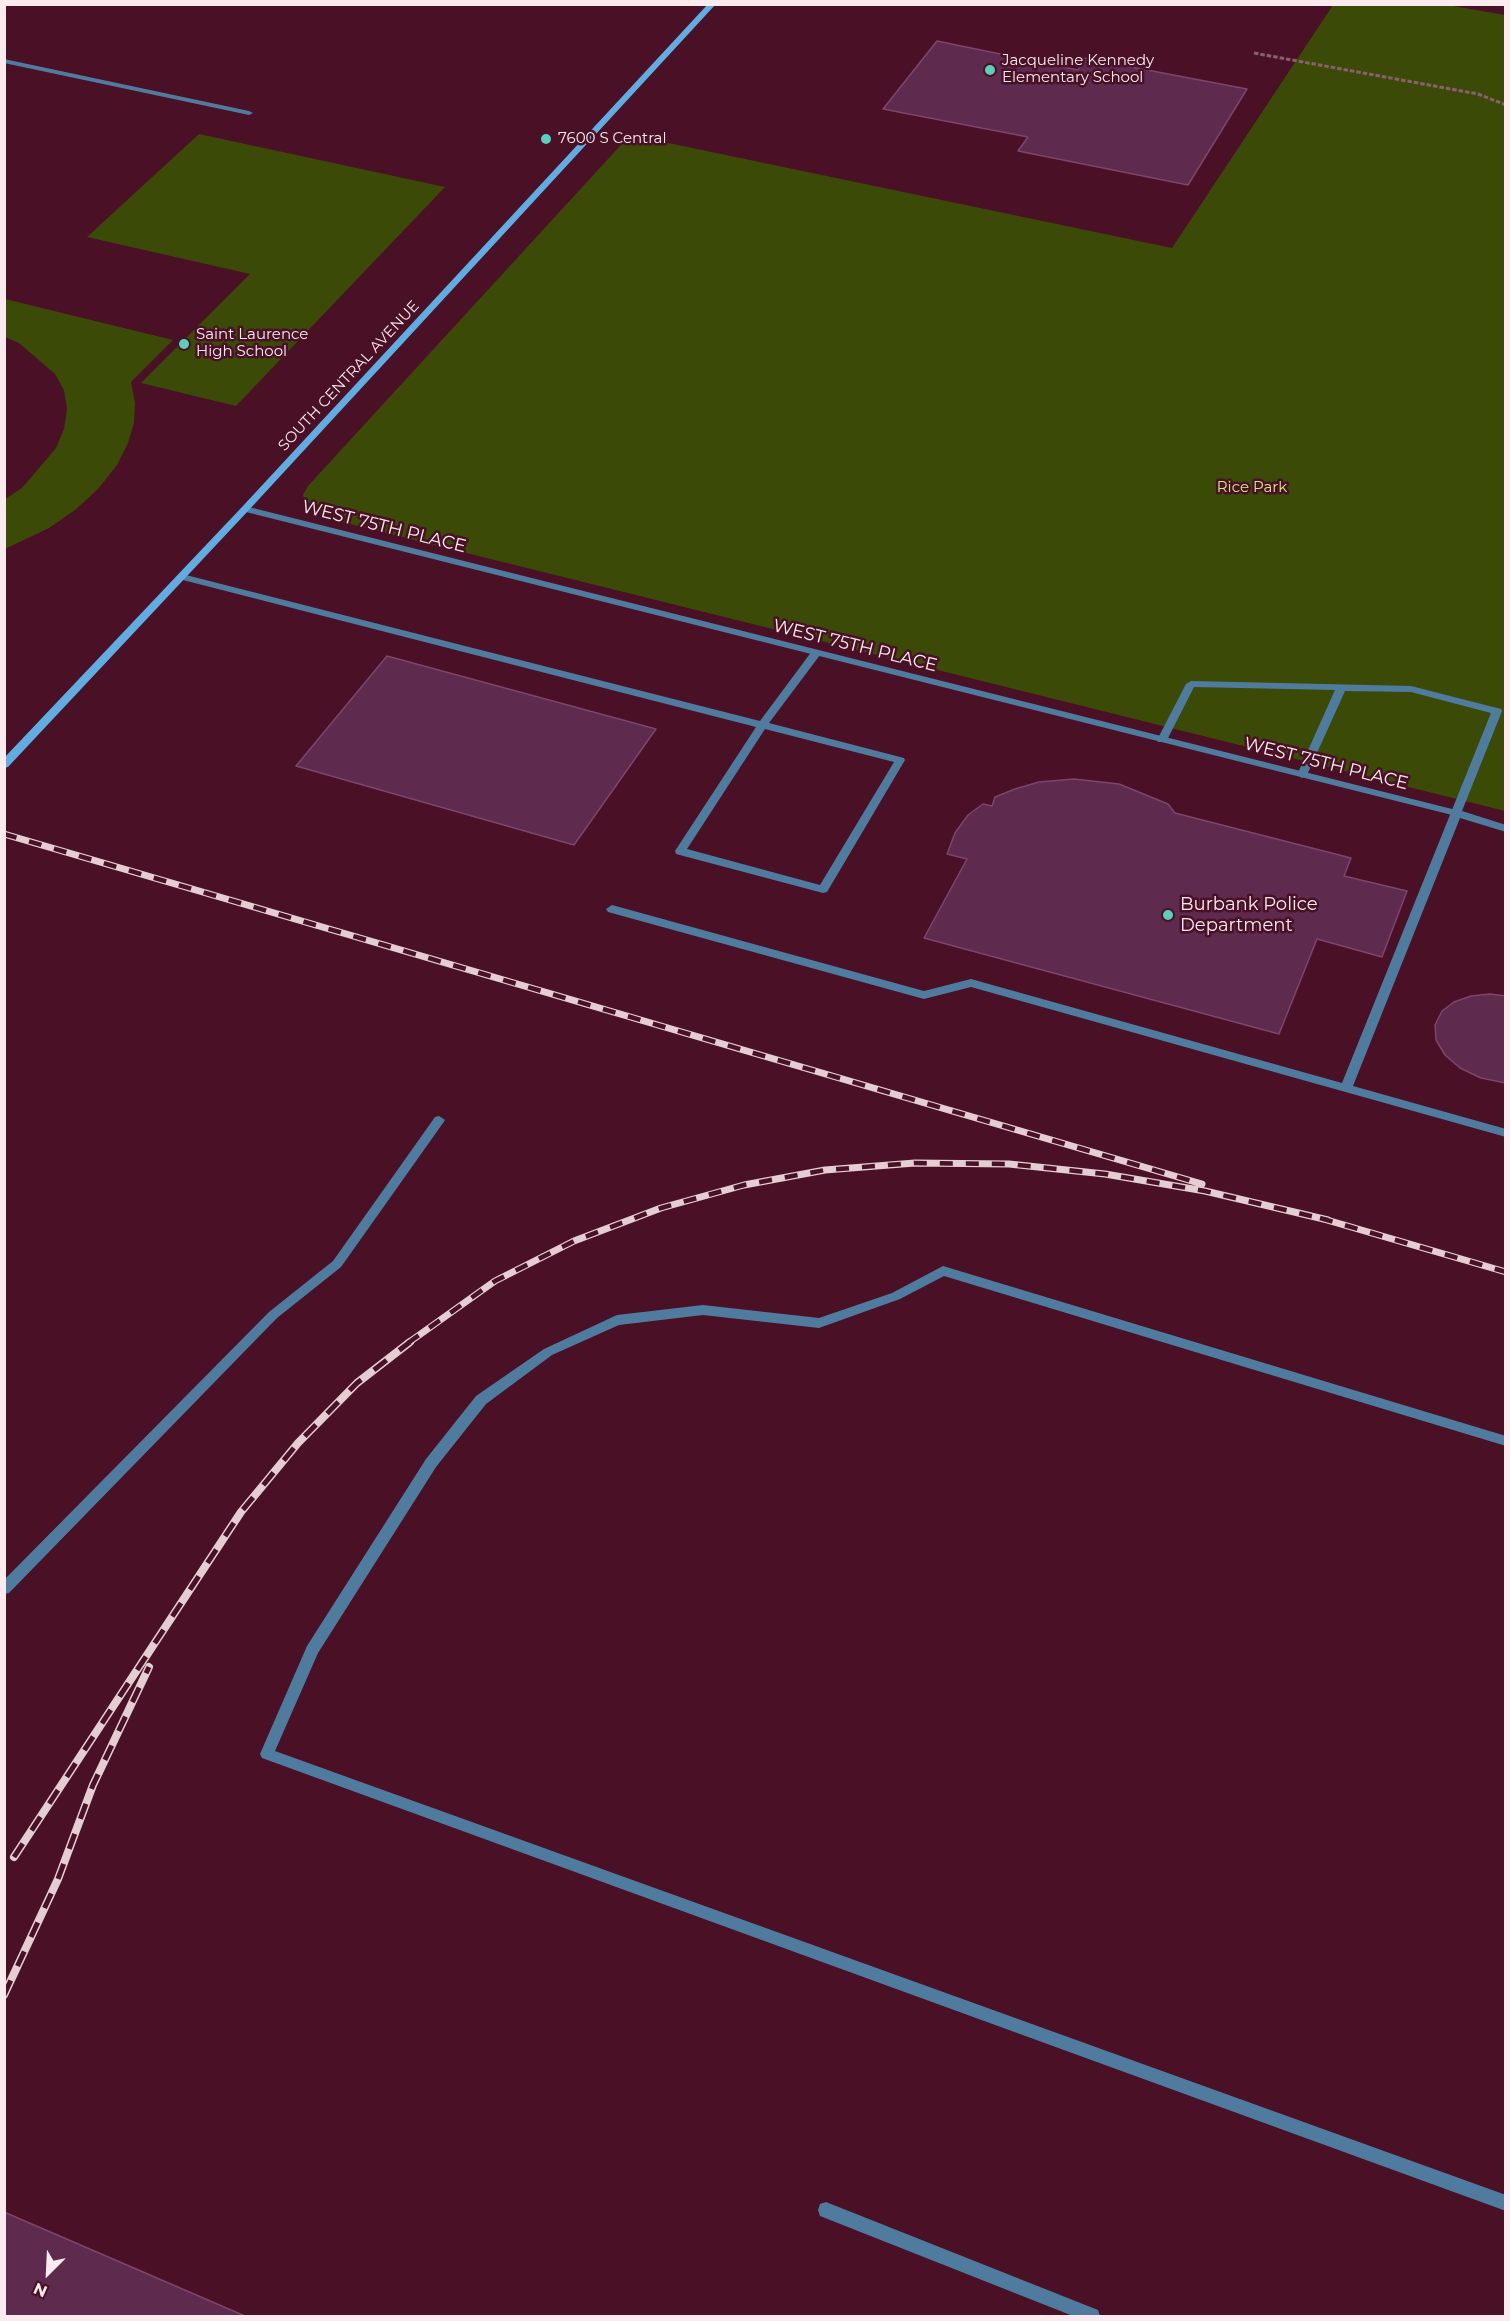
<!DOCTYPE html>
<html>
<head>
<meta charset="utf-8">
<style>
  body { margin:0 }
  #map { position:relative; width:1510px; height:2321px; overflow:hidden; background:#491026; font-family:Montserrat,sans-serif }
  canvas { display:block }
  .frame { position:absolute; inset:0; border:6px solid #fbebef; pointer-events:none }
  .north { position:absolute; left:18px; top:2243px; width:60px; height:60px; -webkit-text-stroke:4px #491026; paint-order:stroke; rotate:204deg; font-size:16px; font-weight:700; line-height:24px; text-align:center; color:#fbebef }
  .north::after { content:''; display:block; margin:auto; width:21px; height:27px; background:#fbebef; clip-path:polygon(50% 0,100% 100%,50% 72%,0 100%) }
</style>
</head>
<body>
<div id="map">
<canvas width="1510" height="2321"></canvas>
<div class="frame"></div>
<div class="north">N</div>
</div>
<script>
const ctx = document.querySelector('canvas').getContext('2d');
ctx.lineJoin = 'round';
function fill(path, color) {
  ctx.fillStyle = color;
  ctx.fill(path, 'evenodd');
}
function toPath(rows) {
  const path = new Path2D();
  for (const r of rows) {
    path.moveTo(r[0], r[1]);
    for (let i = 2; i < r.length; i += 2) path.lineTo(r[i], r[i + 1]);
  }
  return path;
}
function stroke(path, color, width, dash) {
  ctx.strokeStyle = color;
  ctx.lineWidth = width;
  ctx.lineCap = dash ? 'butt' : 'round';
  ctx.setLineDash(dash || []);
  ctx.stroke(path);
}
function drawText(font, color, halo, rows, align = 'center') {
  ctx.font = font + ' Montserrat,sans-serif';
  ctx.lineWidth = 5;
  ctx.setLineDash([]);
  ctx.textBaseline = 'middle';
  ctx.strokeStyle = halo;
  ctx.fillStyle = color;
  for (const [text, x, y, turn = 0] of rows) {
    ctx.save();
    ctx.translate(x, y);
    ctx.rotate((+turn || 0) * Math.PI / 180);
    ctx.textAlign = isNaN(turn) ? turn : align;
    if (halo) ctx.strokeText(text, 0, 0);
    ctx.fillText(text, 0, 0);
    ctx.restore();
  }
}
const green = toPath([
  [1333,5,1447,5,1505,15,1505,811,342,522,323,516,306,506,303,495,308,486,630,135,1172,248],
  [199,134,445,187,236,406,141,383,250,274,87,237],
  [5,299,173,340,131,382,135,403,134,423,128,443,117,465,98,489,75,510,49,528,5,549,5,499,22,488,56,448,64,429,67,409,64,390,55,374,19,343,5,337]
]);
const building = toPath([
  [937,41,1078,70,1084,58,1247,89,1188,185,1018,151,1028,137,883,109,937,41],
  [387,656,656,729,574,845,296,766,387,656],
  [1074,779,1119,784,1168,804,1175,813,1351,858,1344,876,1407,891,1382,957,1317,939,1279,1034,924,938,967,859,947,854,955,833,968,815,983,804,992,806,995,797,1015,789,1039,782,1074,779],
  [1490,994,1506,996,1506,1083,1481,1078,1460,1068,1445,1055,1436,1040,1435,1025,1442,1011,1454,1002,1471,996,1490,994],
  [4,2212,245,2316,4,2316,4,2212]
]);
const path = toPath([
  [1254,53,1478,94,1506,105]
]);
const lane = toPath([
  [4,59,249,111,253,113,249,115,4,63,4,59],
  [182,574,760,721,812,651,820,651,820,655,769,723,904,758,905,760,827,892,823,893,676,854,675,851,756,727,179,579,177,577,182,574],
  [765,729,894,762,820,885,687,849,765,729],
  [1191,681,1411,686,1501,709,1502,711,1462,811,1506,825,1506,832,1460,818,1353,1086,1506,1129,1506,1137,971,987,924,999,608,912,606,909,612,905,924,991,971,979,1342,1083,1491,713,1411,692,1345,691,1307,775,1302,778,1297,775,1335,690,1194,687,1166,742,1158,742,1157,740,1186,684,1191,681],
  [439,1116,445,1120,443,1123,341,1267,277,1318,9,1593,4,1594,4,1580,269,1312,333,1261,435,1117,439,1116],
  [943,1266,1506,1436,1506,1446,944,1276,900,1299,819,1328,703,1315,619,1325,552,1355,486,1404,436,1467,318,1653,275,1751,1506,2195,1506,2211,262,1758,260,1754,307,1646,426,1459,476,1396,544,1349,617,1315,703,1305,819,1318,892,1293,943,1266],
  [826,2202,1098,2310,1100,2316,1073,2316,820,2216,818,2210,820,2204,826,2202]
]);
const street = toPath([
  [245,506,1456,810,1461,813,1456,816,242,511,240,509,245,506]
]);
const secondary = toPath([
  [708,4,716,4,248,511,8,767,4,768,4,758,242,507,708,4]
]);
const railFar1 = toPath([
  [4,834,1202,1184],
  [1320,1218,1506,1272],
  [408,1343,495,1281,574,1241,661,1208,744,1185,825,1170,915,1163,1009,1164,1105,1174,1205,1191,1328,1220]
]);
const rail = toPath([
  [14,1857,241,1512,298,1443,357,1383,410,1342],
  [4,1995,58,1879,93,1785,149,1667]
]);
const markers = [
  [990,70,6,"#5bcebc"],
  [546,139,6,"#5bcebc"],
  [184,344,6,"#5bcebc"],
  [1168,915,6,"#5bcebc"]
];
const farPoinames = [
  ["Jacqueline Kennedy",1002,61],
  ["Elementary School",1002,78],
  ["7600 S Central",558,139],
  ["Saint Laurence",196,335],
  ["High School",196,352]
];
const farStreetnames = [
  ["SOUTH CENTRAL AVENUE",349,376,-47]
];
const farParknames = [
  ["Rice Park",1252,488]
];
const streetNames = [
  ["WEST 75TH PLACE",384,527,14],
  ["WEST 75TH PLACE",855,646,14],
  ["WEST 75TH PLACE",1326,764,14]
];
const poiNames = [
  ["Burbank Police",1180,905],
  ["Department",1180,926]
];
fill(green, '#3c4a08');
fill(building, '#5e2a4d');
stroke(building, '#7d466a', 1.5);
stroke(path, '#8a606f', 3, [4.5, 2]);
fill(lane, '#4f7c9e');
fill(street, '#4f7c9e');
fill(secondary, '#61ace1');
stroke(railFar1, '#e3ced4', 7);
stroke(rail, '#e3ced4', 8);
stroke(railFar1, '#491026', 4.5, [13]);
stroke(rail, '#491026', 5, [16]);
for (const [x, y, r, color] of markers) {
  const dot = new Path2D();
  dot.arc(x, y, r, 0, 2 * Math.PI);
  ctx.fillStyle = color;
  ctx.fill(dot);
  stroke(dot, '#491026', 2);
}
drawText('15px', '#fbebef', '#491026', farPoinames, 'left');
drawText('15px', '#fbebef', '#491026', farStreetnames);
drawText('15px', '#d0eb88', '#491026', farParknames);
drawText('18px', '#fbebef', '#491026', streetNames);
drawText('18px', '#fbebef', '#491026', poiNames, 'left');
</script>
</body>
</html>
